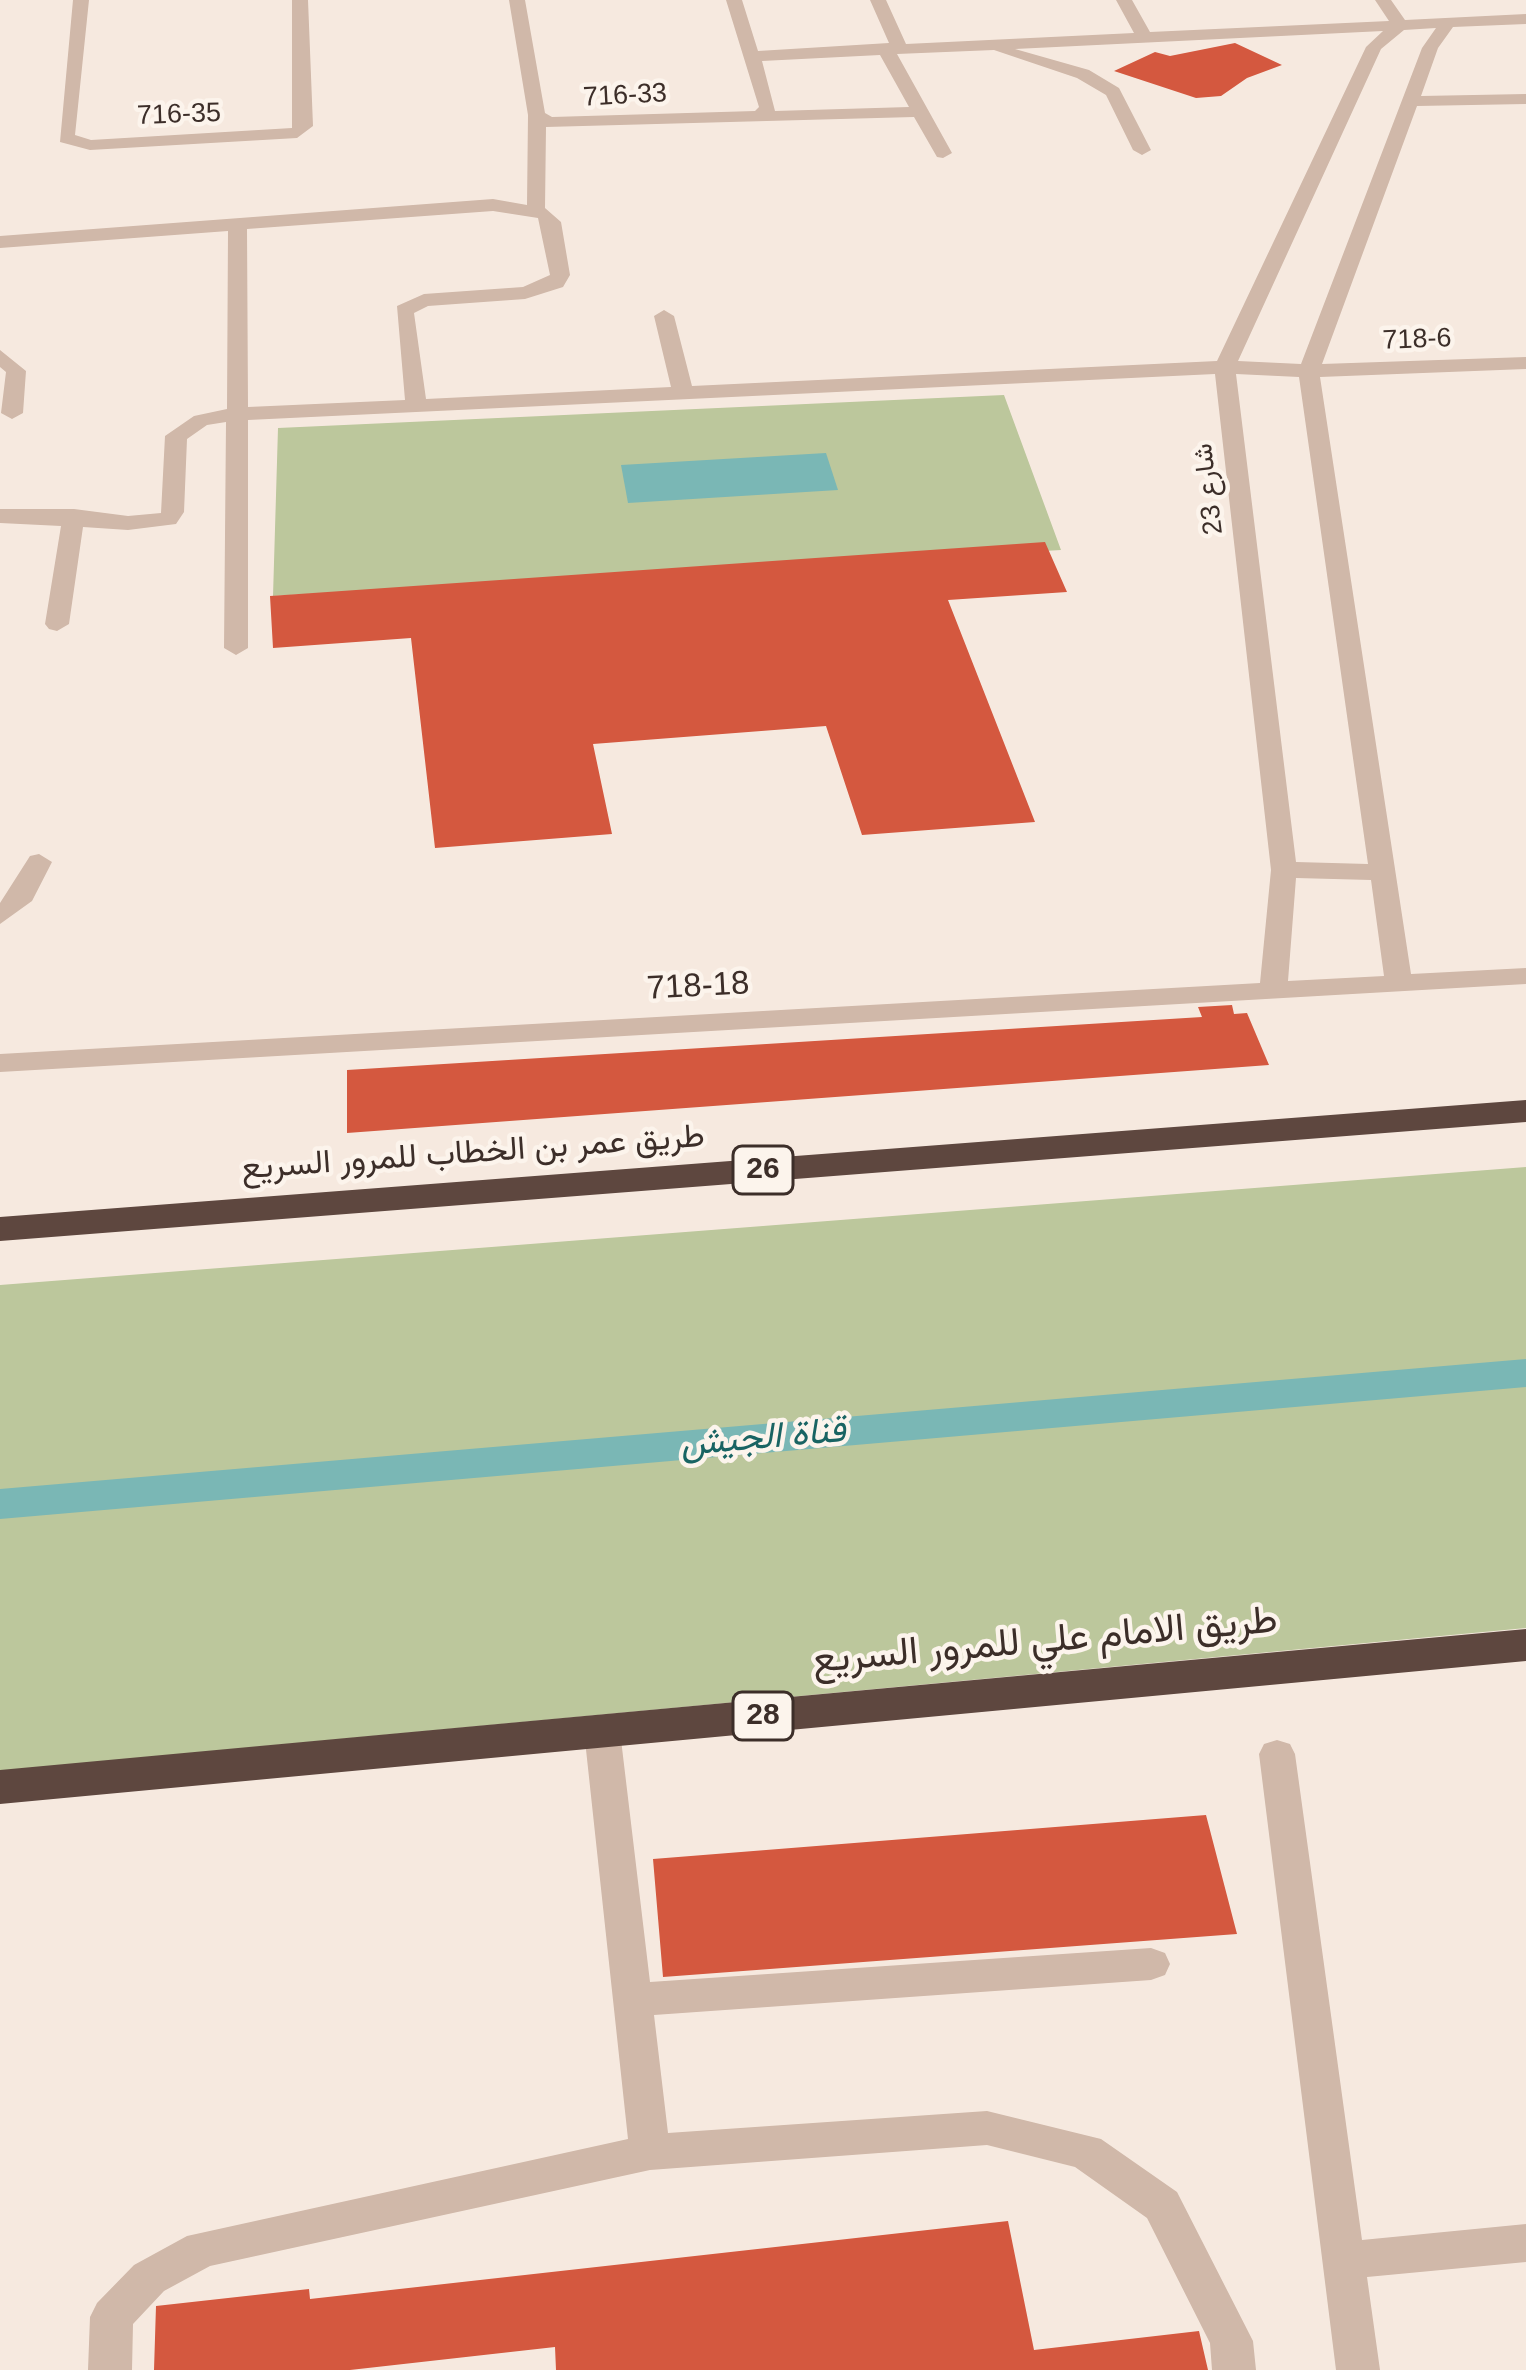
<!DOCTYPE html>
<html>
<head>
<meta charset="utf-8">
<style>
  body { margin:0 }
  canvas { display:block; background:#f6e9df }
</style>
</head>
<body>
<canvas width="1526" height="2370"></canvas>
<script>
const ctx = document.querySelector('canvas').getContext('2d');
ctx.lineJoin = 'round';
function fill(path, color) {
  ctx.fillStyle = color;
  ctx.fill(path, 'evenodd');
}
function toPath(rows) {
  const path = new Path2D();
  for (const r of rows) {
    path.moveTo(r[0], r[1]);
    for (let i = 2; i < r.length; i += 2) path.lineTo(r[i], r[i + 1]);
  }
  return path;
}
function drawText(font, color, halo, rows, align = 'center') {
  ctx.font = font + ' Helvetica,Vazirmatn,sans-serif';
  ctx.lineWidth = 9;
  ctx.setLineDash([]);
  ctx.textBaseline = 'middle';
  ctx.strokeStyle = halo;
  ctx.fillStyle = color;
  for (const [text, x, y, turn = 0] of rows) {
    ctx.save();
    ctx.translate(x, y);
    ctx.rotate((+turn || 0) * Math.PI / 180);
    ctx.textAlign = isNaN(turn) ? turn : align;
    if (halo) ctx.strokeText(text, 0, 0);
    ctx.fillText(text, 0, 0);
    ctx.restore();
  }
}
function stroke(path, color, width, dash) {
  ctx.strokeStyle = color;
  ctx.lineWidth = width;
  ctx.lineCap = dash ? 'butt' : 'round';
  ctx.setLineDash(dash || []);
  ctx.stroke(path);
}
const green = toPath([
  [1004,395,1061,550,273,596,278,428],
  [1526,1167,1526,1628,0,1771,0,1285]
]);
const water = toPath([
  [826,453,838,490,628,503,621,465]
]);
const canal = toPath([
  [1526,1359,1526,1387,0,1519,0,1489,1526,1359]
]);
const building = toPath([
  [1235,43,1282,65,1247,78,1221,96,1196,98,1114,71,1155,52,1170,56],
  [1045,542,1067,592,948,600,1035,822,862,835,826,726,593,744,612,834,435,848,411,638,273,648,270,596],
  [1232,1005,1234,1014,1247,1013,1269,1065,347,1133,347,1070,1202,1017,1198,1007],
  [1206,1815,1237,1934,663,1977,653,1859],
  [1008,2221,1034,2350,1199,2331,1208,2370,556,2370,555,2347,350,2370,154,2370,156,2306,309,2289,310,2299]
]);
const minor = toPath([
  [73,0,89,0,75,135,91,140,292,128,292,0,308,0,313,126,297,138,90,150,60,142,73,0],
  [509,0,525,0,545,113,552,117,755,111,759,107,726,0,742,0,758,51,889,43,870,0,886,0,906,44,1134,33,1116,0,1132,0,1150,32,1389,21,1375,0,1391,0,1405,20,1526,14,1526,24,1453,27,1438,48,1421,96,1526,94,1526,104,1417,106,1322,364,1526,357,1526,369,1320,377,1411,974,1526,968,1526,984,0,1072,0,1054,1260,983,1271,870,1215,374,248,420,248,648,236,655,224,648,226,422,207,425,187,439,184,512,176,524,128,530,83,527,69,624,57,631,49,629,45,624,61,526,0,523,0,509,74,509,128,516,161,513,165,436,194,416,227,409,228,231,0,248,0,236,493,199,527,205,528,115,509,0],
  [1436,28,1422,48,1301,364,1238,361,1381,49,1404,30,1436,28],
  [1383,31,1366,47,1217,361,692,386,674,316,664,310,654,316,671,387,426,399,414,313,428,306,525,299,563,287,570,275,561,222,545,208,546,127,914,117,937,157,943,158,952,153,897,54,994,50,1077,78,1106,95,1133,150,1142,155,1151,150,1119,88,1089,70,1015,49,1383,31],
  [880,55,909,107,775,111,762,61,880,55],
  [493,211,538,218,550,275,523,287,424,294,397,306,405,400,248,407,247,229,493,211],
  [1236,374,1299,377,1368,864,1296,862,1236,374],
  [1296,878,1371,880,1384,976,1288,981,1296,878],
  [0,350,26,371,23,413,12,419,1,413,6,372,0,367,0,350],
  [39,854,52,862,32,901,0,924,0,903,30,856,39,854],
  [602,1717,615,1721,620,1731,650,1982,1151,1948,1165,1953,1170,1964,1165,1975,1151,1980,654,2015,668,2133,987,2111,1101,2139,1177,2192,1253,2341,1256,2370,1212,2370,1210,2343,1147,2218,1075,2167,987,2145,650,2170,210,2266,164,2291,133,2324,132,2370,88,2370,90,2317,97,2303,134,2265,187,2236,628,2139,584,1731,589,1721,602,1717],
  [1277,1740,1290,1744,1295,1754,1362,2240,1526,2224,1526,2262,1367,2277,1380,2370,1336,2370,1259,1754,1264,1744,1277,1740]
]);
const highway = toPath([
  [1526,1100,1526,1122,0,1241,0,1217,1526,1100],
  [1526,1629,1526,1661,0,1804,0,1770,1526,1629]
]);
const farStreetnames = [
  ["716-33",625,96,-3],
  ["716-35",179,115,-2],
  ["718-6",1417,340,-2],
  ["شارع 23",1209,489,-97]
];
const shields = [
  [763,1170,60],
  [763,1716,60]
];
const shieldNames = [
  ["26",763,1170],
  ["28",763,1716]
];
const streetNames = [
  ["718-18",698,987,-3],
  ["طريق عمر بن الخطاب للمرور السريع",473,1153,-4]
];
const waterNames = [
  ["قناة الجيش",763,1438,-5]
];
const nearStreetnames = [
  ["طريق الامام علي للمرور السريع",1045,1641,-5]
];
fill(green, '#bcc79c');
fill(water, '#7ab7b5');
fill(canal, '#7ab7b5');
fill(building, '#d4583f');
fill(minor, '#d0b8a9');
fill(highway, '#5e473f');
drawText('27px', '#3c2e29', '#fcf4ec', farStreetnames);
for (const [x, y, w] of shields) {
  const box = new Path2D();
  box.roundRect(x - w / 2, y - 24, w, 48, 9);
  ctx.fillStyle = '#fcf4ec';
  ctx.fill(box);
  stroke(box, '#3c2e29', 3);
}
drawText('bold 30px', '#3c2e29', null, shieldNames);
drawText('33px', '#3c2e29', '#fcf4ec', streetNames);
drawText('italic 36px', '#196463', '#fcf4ec', waterNames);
drawText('39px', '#3c2e29', '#fcf4ec', nearStreetnames);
</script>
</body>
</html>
